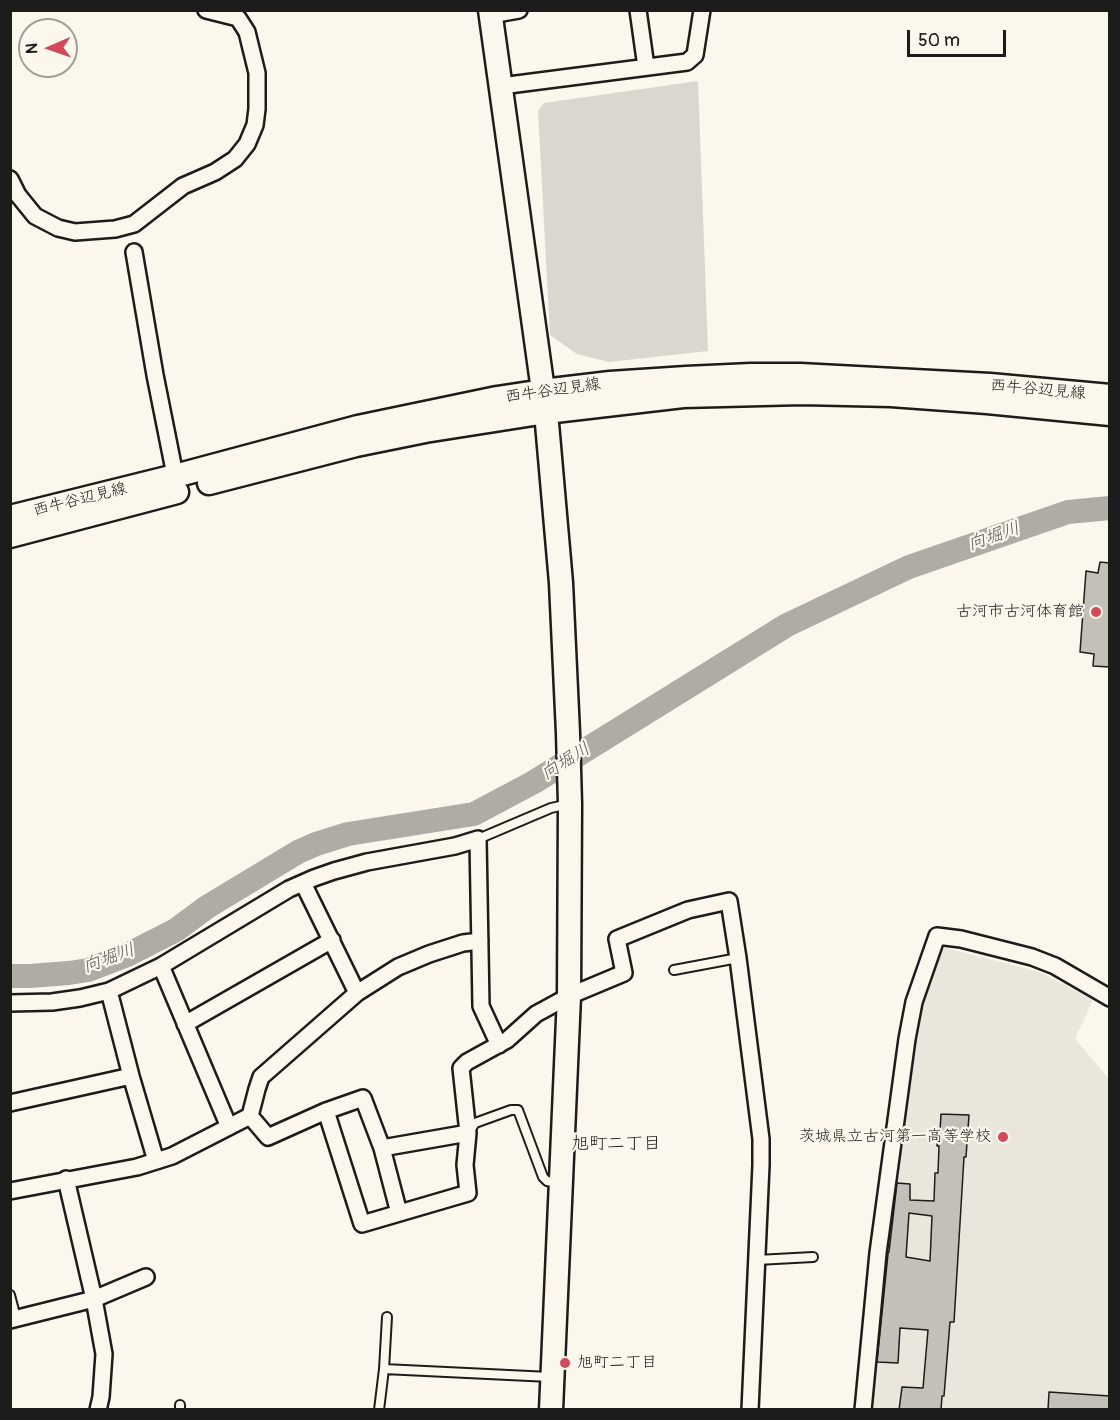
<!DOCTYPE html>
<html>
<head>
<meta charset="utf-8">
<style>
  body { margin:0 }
  #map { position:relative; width:1120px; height:1420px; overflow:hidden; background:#fbf7ec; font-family:Pangolin,sans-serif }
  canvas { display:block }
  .frame { position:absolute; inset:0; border:12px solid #1c1c1c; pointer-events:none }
  .north { position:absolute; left:18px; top:18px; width:60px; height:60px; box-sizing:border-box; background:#fbf7ec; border:2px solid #a29f99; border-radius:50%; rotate:268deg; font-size:16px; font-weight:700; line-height:24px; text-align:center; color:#1c1c1c }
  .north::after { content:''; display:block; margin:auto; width:21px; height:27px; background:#d1495b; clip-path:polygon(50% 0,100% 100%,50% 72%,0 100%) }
  .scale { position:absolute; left:907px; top:30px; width:99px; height:27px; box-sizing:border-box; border:3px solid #1c1c1c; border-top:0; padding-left:8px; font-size:18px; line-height:21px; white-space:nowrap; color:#1c1c1c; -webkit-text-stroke:4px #fbf7ec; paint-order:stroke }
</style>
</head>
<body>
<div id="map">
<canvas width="1120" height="1420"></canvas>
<div class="frame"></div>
<div class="north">N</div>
<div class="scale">50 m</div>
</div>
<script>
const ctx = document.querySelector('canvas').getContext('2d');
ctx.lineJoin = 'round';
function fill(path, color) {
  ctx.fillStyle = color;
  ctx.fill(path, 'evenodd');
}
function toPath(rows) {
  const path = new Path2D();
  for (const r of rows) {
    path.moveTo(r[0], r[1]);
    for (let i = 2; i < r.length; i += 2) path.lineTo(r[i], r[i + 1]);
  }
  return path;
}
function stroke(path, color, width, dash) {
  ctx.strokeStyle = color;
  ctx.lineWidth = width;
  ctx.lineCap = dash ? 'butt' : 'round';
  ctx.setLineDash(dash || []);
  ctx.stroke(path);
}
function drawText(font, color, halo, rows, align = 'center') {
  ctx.font = font + ' Pangolin,"Klee One",sans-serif';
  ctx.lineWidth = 4.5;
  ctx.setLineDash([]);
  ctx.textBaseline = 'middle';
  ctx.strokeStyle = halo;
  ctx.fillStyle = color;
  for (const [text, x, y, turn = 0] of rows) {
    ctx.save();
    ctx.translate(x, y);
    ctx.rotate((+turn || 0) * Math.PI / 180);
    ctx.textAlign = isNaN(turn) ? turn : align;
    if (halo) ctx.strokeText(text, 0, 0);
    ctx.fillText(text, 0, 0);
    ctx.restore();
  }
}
const built = toPath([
  [942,947,1040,972,1093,1000,1075,1039,1109,1079,1109,1409,864,1410,914,1021,923,994]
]);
const green = toPath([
  [698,81,708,351,609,362,577,354,550,335,538,111,544,103]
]);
const water = toPath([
  [69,969,70,978,30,981,11,980,11,972,30,972,69,969]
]);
const river = toPath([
  [10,976,30,976,69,973,88,970,127,955,176,930,207,907,298,852,316,844,348,834,474,814,534,782,787,625,909,567,1068,512,1110,508]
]);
const building = toPath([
  [1100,562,1110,563,1110,667,1093,666,1094,654,1080,652,1086,571,1098,573,1100,562],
  [941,1114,969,1115,966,1157,964,1157,954,1322,950,1322,944,1396,942,1396,941,1410,899,1410,902,1387,923,1388,928,1330,900,1328,898,1363,877,1362,888,1254,888,1252,889,1252,897,1183,910,1184,910,1200,934,1201,935,1173,938,1173,939,1146,937,1146,938,1131,940,1131,941,1114],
  [909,1213,932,1216,930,1261,906,1257,909,1213],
  [1049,1392,1110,1396,1110,1410,1048,1410,1049,1392]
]);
const lane = toPath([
  [478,839,551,808,569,804],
  [674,970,738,958],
  [469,1132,475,1123,511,1110,518,1110,543,1177,547,1181,558,1183],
  [757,1260,813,1257],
  [10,1295,16,1318],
  [384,1369,550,1377],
  [180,1405,180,1410],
  [379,1410,384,1369,387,1317]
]);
const street = toPath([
  [638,10,646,67],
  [491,15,519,10],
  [501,86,687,62,695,55,702,10],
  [10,179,18,195,35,216,58,228,75,232,115,229,134,224,183,186,215,172,235,159,247,144,255,125,257,109,257,73,247,32,238,18,206,10],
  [134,252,155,375,177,485],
  [303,883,357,993],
  [161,966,229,1127],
  [109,991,131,1076,156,1161],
  [10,1003,52,1002,80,998,109,991,161,966,289,889,314,878,334,871,367,862,455,846,478,839,481,1006,499,1045],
  [185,1024,332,940],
  [10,1103,131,1076],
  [326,1111,362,1224,468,1193,465,1165,468,1133,461,1068,467,1062,507,1040,536,1014,569,996,624,973,617,939,688,910,729,901,738,958,761,1139,761,1165,750,1410],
  [250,1116,257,1089,261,1077,357,993,398,967,429,954,463,943,480,941],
  [382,1148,468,1133],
  [66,1179,94,1299,104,1354,101,1397,98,1410],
  [10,1191,137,1167,172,1156,250,1116,268,1137,326,1111,363,1098,382,1148,399,1213],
  [10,1320,94,1299,146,1277],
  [863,1410,878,1253,907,1039,914,1002,937,936,961,939,1032,957,1055,966,1110,998]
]);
const secondary = toPath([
  [490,10,546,412,561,583,568,733,570,804,569,996,551,1410],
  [209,483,356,445,425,431,546,412,683,396,802,393,891,395,987,402,1110,414],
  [10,517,175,476,358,427,497,398,543,391,610,383,686,378,751,375,800,375,990,385,1110,396],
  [10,536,177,492]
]);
const markers = [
  [1096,612,6,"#d1495b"],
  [1003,1137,6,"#d1495b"],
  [565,1363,6,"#d1495b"]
];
const streetNames = [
  ["西牛谷辺見線",1038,390,5],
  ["西牛谷辺見線",553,391,-8],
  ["西牛谷辺見線",80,500,-14]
];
const poiNames = [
  ["古河市古河体育館",1084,612],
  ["茨城県立古河第一高等学校",991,1137],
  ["旭町二丁目",577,1363,"left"]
];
const waterNames = [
  ["向堀川",994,537,-19],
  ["向堀川",566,762,-32],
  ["向堀川",109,959,-20]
];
const neighbourhoodNames = [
  ["旭町二丁目",616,1144]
];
fill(built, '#eae6dc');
fill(green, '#dad7ce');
fill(water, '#afaca5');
stroke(water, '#74726e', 1.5);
stroke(river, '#afaca5', 24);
fill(building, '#c3c0b8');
stroke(building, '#1c1c1c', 1.5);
stroke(lane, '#1c1c1c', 12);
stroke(street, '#1c1c1c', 20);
stroke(secondary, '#1c1c1c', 27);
stroke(lane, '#fbf7ec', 8);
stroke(street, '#fbf7ec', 15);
stroke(secondary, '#fbf7ec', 22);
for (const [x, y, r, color] of markers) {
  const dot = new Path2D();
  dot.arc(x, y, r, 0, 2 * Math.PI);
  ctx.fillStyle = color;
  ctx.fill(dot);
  stroke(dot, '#fbf7ec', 2);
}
drawText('16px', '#1c1c1c', '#fbf7ec', streetNames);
drawText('16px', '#1c1c1c', '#fbf7ec', poiNames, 'right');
drawText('italic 18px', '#575653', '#fbf7ec', waterNames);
drawText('18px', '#1c1c1c', '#fbf7ec', neighbourhoodNames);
</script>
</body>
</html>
